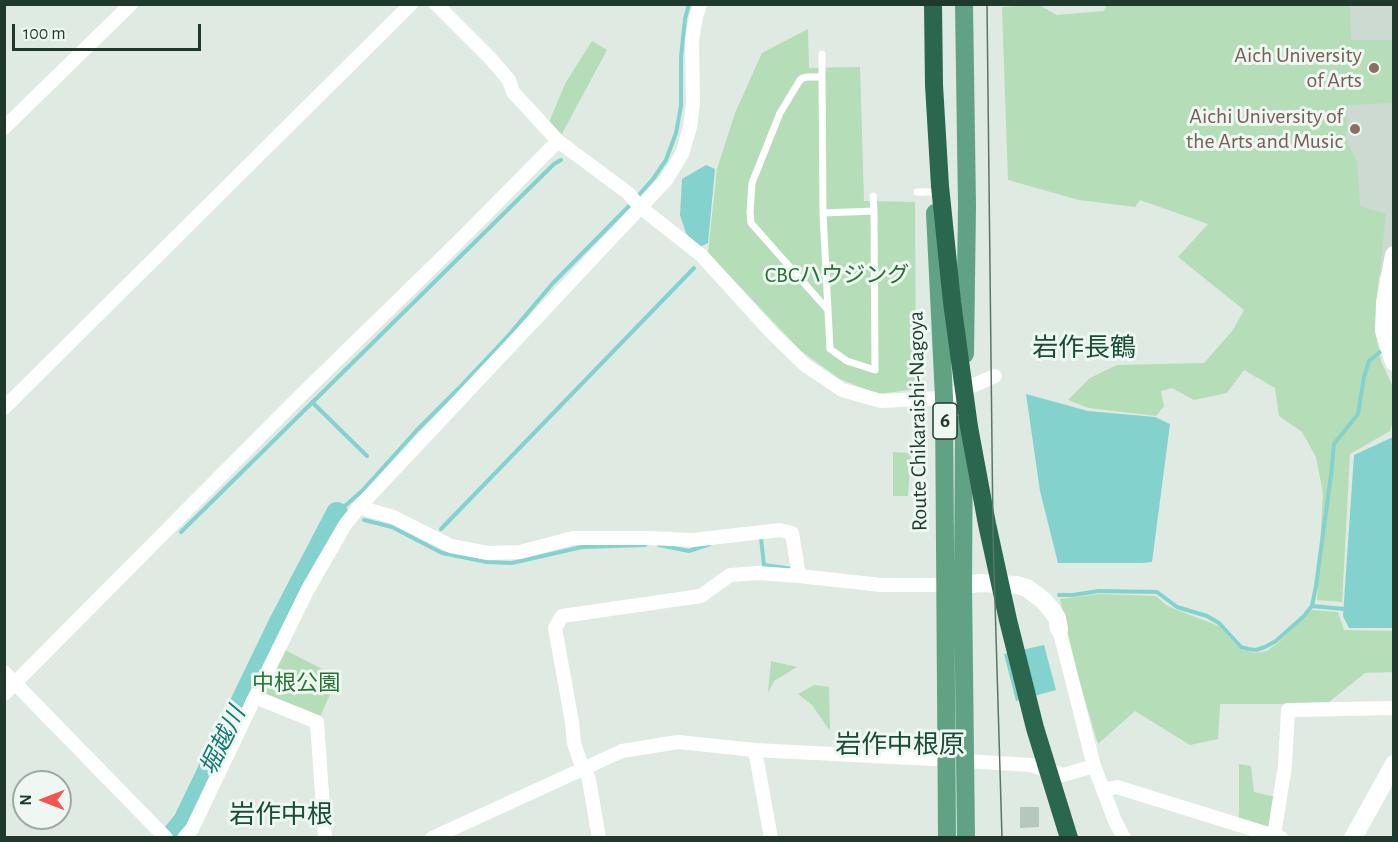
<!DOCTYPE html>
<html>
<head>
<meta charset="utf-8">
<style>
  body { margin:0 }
  #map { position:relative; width:1398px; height:842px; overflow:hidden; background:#deeae2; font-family:"Alegreya Sans",sans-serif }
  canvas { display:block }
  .frame { position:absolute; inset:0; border:6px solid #1f3a2d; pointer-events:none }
  .north { position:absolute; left:12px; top:770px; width:60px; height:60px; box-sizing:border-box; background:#eef7f1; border:2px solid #9baba3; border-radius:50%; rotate:270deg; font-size:16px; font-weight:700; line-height:24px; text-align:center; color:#1f3a2d }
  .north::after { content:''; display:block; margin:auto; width:21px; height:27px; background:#f7544f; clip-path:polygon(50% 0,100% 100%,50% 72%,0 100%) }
  .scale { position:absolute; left:12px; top:24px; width:189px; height:27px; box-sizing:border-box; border:3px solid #1f3a2d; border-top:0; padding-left:8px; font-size:18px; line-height:21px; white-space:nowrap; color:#1f3a2d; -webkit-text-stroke:4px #eef7f1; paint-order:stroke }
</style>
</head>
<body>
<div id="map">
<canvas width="1398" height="842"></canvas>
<div class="frame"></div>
<div class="north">N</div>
<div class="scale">100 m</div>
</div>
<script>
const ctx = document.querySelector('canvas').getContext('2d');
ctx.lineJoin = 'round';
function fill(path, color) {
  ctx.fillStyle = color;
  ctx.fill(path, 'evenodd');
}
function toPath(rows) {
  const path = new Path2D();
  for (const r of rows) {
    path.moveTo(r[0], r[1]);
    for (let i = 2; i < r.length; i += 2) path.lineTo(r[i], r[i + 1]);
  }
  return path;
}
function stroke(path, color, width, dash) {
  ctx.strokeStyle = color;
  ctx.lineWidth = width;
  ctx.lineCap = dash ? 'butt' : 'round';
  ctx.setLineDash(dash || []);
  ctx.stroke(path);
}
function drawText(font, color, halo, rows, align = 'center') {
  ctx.font = font + ' "Alegreya Sans","Noto Sans JP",sans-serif';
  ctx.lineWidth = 6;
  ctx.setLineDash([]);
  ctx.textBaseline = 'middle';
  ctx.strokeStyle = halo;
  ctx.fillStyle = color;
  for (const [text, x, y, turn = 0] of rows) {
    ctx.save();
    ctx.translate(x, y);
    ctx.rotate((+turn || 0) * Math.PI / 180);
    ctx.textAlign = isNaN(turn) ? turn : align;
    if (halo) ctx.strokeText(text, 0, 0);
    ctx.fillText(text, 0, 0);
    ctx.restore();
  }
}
const built = toPath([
  [1316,5,1393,5,1393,280,1318,253]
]);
const green = toPath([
  [1107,4,1350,5,1351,40,1393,40,1393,103,1348,105,1346,138,1357,162,1360,206,1386,214,1376,306,1376,334,1381,361,1393,387,1394,418,1390,431,1350,454,1342,602,1317,600,1323,493,1316,457,1302,432,1279,416,1275,388,1244,370,1227,393,1194,400,1172,388,1161,391,1164,406,1156,416,1089,408,1068,400,1090,378,1117,365,1204,363,1233,330,1244,310,1178,257,1208,224,1140,200,1135,207,1079,200,1008,180,1002,7,1039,5,1057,15,1104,11],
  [808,29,809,68,860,67,864,201,915,202,916,389,878,394,840,379,801,351,708,253,717,169,735,113,762,53],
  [592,41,607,50,558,141,546,129,566,82],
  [893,452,911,453,908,496,893,496],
  [1100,594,1156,596,1166,605,1177,610,1219,626,1235,644,1242,650,1256,653,1267,651,1279,642,1312,610,1338,612,1344,630,1393,631,1393,672,1365,673,1329,702,1278,704,1220,704,1218,739,1190,745,1135,711,1098,744,1076,670,1060,599],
  [283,649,338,677,319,719,259,696],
  [771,661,797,667,774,681,768,693],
  [814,685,829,687,830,731,812,705,798,694],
  [1239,764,1251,766,1254,792,1280,798,1274,835,1239,825]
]);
const water = toPath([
  [706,165,715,169,708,243,698,248,686,233,680,215,682,179],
  [1026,394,1088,411,1155,417,1170,424,1152,562,1142,563,1058,563,1040,491],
  [1393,437,1393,628,1349,628,1343,616,1354,455],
  [1044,645,1056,690,1016,701,1004,654]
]);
const stream = toPath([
  [637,197,653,179,666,160,676,133,681,106,681,57,685,19,689,4],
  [312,402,367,456],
  [337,513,362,491,417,430,459,388,508,336,553,283,632,203],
  [364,520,392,527,442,553,487,562,512,563,582,547,645,545],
  [441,529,694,268],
  [181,532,554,164,561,160],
  [759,538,761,538,764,565,793,569],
  [659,545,689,551,710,544],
  [1059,595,1073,595,1099,591,1157,592,1177,607,1207,616,1219,623,1241,647,1248,649,1256,650,1265,647,1276,641,1304,616,1312,606,1344,609],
  [1312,606,1316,586,1331,475,1334,444,1358,414,1364,377,1369,361,1380,352]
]);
const river = toPath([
  [170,838,184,821,280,622,337,513]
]);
const building = toPath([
  [1020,807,1039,807,1039,827,1020,828]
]);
const lane = toPath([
  [822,77,822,54],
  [917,192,934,192],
  [873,196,874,211],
  [823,213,874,211,875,370,847,361,830,349,823,213,822,77,807,77,803,78,800,80,780,113,752,183,750,212,751,223,827,309]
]);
const street = toPath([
  [436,4,491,59,509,80,513,92,558,141,628,193,640,207,701,255,771,332,805,365,842,390,881,401,944,398,995,376],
  [4,128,131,4],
  [4,408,411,4],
  [359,507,393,517,451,546,488,553,520,552,573,538,649,538,693,540,780,530,792,533,799,576],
  [1059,629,1094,766,1115,821,1124,838],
  [4,672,166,838],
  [4,694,296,400,458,242,558,141],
  [255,697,308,589,345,525,359,507,666,180,682,154,690,127,693,103,692,40,696,17,700,4],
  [755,750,771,838],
  [965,761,1031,765,1063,775,1094,766],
  [1103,790,1117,787,1281,838],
  [1274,835,1285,766,1288,710,1394,708],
  [184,838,192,829,255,697,317,722,325,838],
  [432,838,622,751,678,742,755,750,933,759,946,758],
  [599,838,589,780,585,768,580,761,574,743,572,722,555,628,562,616,701,596,730,575,758,573,799,576,881,585,945,585]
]);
const secondary = toPath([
  [1394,255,1385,303,1384,331,1394,362],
  [963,585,980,583,1017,585,1027,588,1044,601,1053,612,1057,618,1059,629],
  [1353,838,1394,764]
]);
const primary = toPath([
  [964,4,967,206,965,354],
  [935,213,944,398,947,838],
  [964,423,963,585,966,838]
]);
const highway = toPath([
  [933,4,934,85,940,186,952,302,969,427,987,524,1008,620,1035,728,1069,838]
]);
const tram = toPath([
  [987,4,993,534,1002,838]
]);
const markers = [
  [1374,68,6,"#8d6e63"],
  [1355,129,6,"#8d6e63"]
];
const shields = [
  [945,421,24]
];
const shieldNames = [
  ["6",945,421]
];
const educationNames = [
  ["Aich University",1362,55],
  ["of Arts",1362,80],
  ["Aichi University of",1343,116],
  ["the Arts and Music",1343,141]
];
const parkNames = [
  ["CBCハウジング",837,275],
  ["中根公園",296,683]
];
const streetNames = [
  ["Route Chikaraishi-Nagoya",918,421,-91]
];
const waterNames = [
  ["堀越川",223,741,-64]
];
const quarterNames = [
  ["岩作長鶴",1084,348],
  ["岩作中根原",900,745],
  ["岩作中根",281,815]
];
fill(built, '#ccdad1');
fill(green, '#b5ddb8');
fill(water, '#83d2ce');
stroke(stream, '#83d2ce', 4);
stroke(river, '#83d2ce', 22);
fill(building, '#b6c8bd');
stroke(lane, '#fff', 7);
stroke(street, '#fff', 14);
stroke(secondary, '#fff', 18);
stroke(primary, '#60a283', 18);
stroke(highway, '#2a674e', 18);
stroke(tram, '#597668', 1.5);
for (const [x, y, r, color] of markers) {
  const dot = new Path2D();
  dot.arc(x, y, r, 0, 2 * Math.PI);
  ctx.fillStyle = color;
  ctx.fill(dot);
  stroke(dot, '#eef7f1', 2);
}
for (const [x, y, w] of shields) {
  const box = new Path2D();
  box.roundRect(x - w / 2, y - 18, w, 36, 4.5);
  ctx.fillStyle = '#eef7f1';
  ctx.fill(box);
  stroke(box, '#1f3a2d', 1.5);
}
drawText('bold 21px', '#1f3a2d', null, shieldNames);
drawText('22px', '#785e54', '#eef7f1', educationNames, 'right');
drawText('22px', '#287235', '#eef7f1', parkNames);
drawText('22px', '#1f3a2d', '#eef7f1', streetNames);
drawText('italic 24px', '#177874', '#eef7f1', waterNames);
drawText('26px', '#1a4d36', '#eef7f1', quarterNames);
</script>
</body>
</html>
